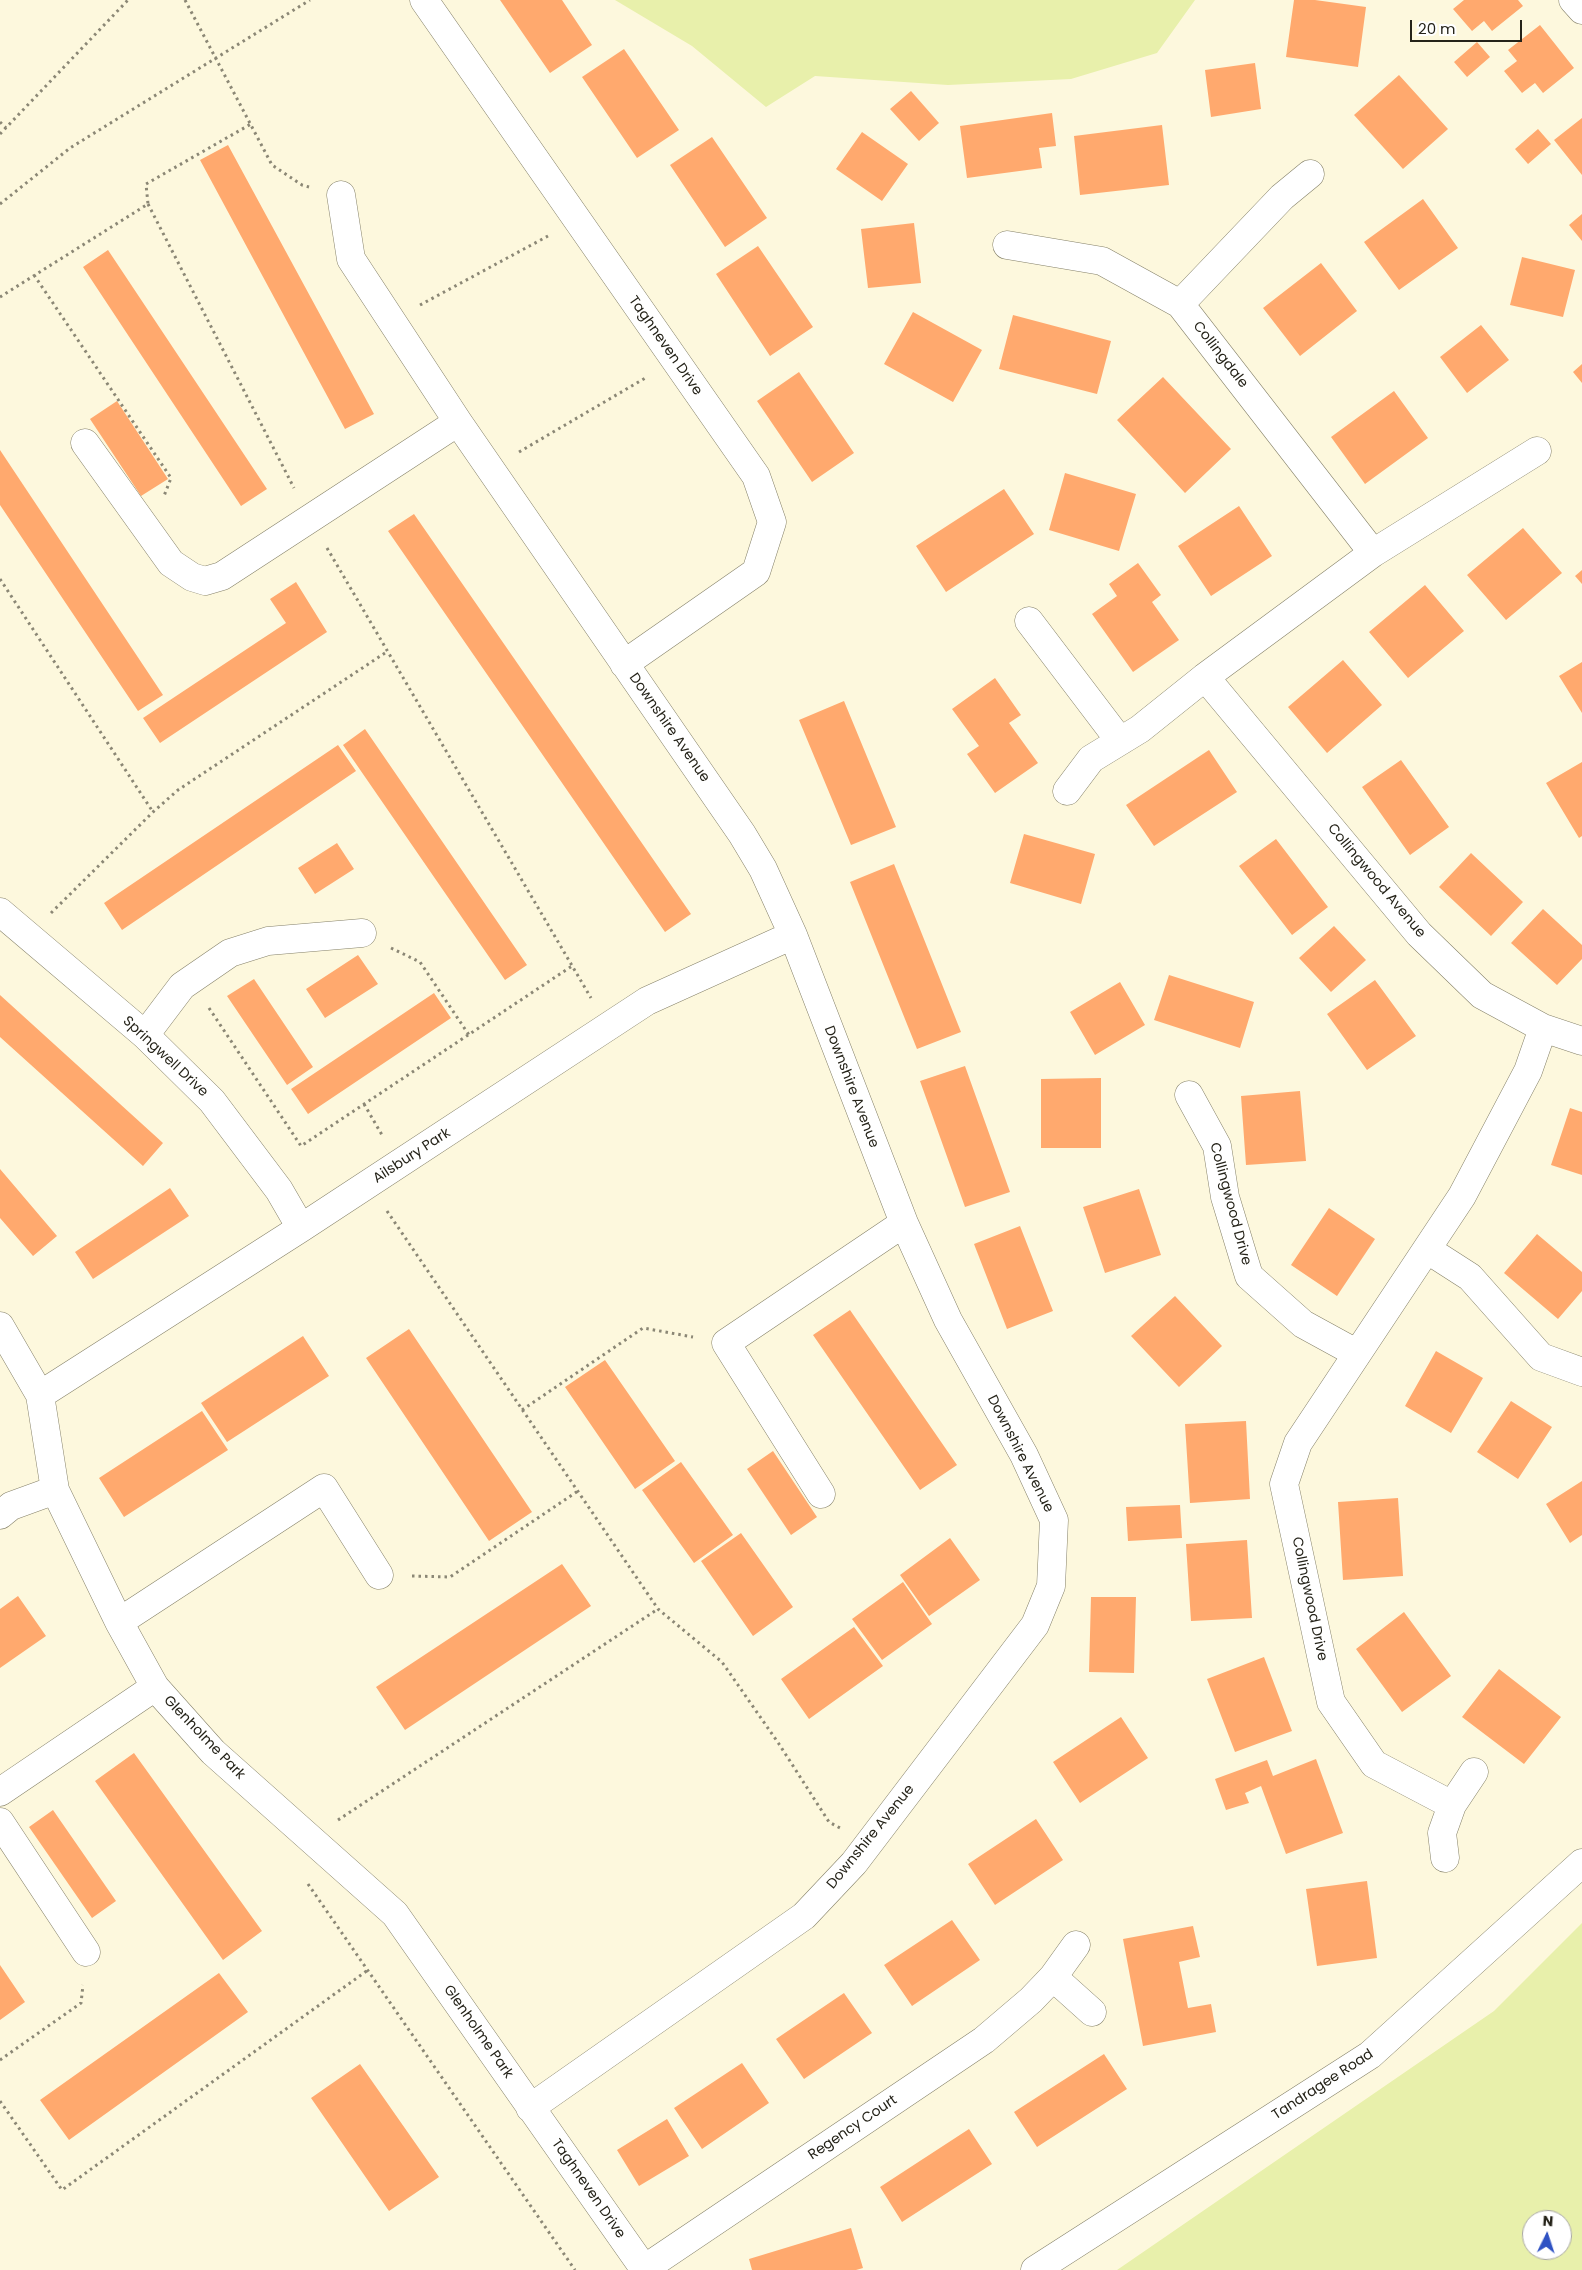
<!DOCTYPE html>
<html>
<head>
<meta charset="utf-8">
<style>
  body { margin:0 }
  #map { position:relative; width:1582px; height:2270px; overflow:hidden; background:#fdf8dd; font-family:Poppins,sans-serif }
  canvas { display:block }
  .north { position:absolute; left:1522px; top:2210px; width:50px; height:50px; box-sizing:border-box; background:#fff; border:1px solid #a8a7a3; border-radius:50%; rotate:4deg; font-size:14px; font-weight:700; line-height:20px; text-align:center; color:#252319 }
  .north::after { content:''; display:block; margin:auto; width:18px; height:22px; background:#2f52c3; clip-path:polygon(50% 0,100% 100%,50% 72%,0 100%) }
  .scale { position:absolute; left:1410px; top:20px; width:112px; height:22px; box-sizing:border-box; border:2px solid #252319; border-top:0; padding-left:6px; font-size:15px; line-height:18px; white-space:nowrap; color:#252319; -webkit-text-stroke:4px #fff; paint-order:stroke }
</style>
</head>
<body>
<div id="map">
<canvas width="1582" height="2270"></canvas>
<div class="north">N</div>
<div class="scale">20 m</div>
</div>
<script>
const ctx = document.querySelector('canvas').getContext('2d');
ctx.lineJoin = 'round';
function fill(path, color) {
  ctx.fillStyle = color;
  ctx.fill(path, 'evenodd');
}
function toPath(rows) {
  const path = new Path2D();
  for (const r of rows) {
    path.moveTo(r[0], r[1]);
    for (let i = 2; i < r.length; i += 2) path.lineTo(r[i], r[i + 1]);
  }
  return path;
}
function stroke(path, color, width, dash) {
  ctx.strokeStyle = color;
  ctx.lineWidth = width;
  ctx.lineCap = dash ? 'butt' : 'round';
  ctx.setLineDash(dash || []);
  ctx.stroke(path);
}
function drawText(font, color, halo, rows, align = 'center') {
  ctx.font = font + ' Poppins,sans-serif';
  ctx.lineWidth = 4;
  ctx.setLineDash([]);
  ctx.textBaseline = 'middle';
  ctx.strokeStyle = halo;
  ctx.fillStyle = color;
  for (const [text, x, y, turn = 0] of rows) {
    ctx.save();
    ctx.translate(x, y);
    ctx.rotate((+turn || 0) * Math.PI / 180);
    ctx.textAlign = isNaN(turn) ? turn : align;
    if (halo) ctx.strokeText(text, 0, 0);
    ctx.fillText(text, 0, 0);
    ctx.restore();
  }
}
const green = toPath([
  [615,0,1195,0,1157,53,1071,79,948,85,815,76,766,107,692,46],
  [1582,1923,1582,2270,1117,2270,1494,2011],
  [1532,2220,1562,2220,1562,2250,1532,2250]
]);
const building = toPath([
  [500,0,562,0,592,45,550,73],
  [1294,0,1315,0,1366,7,1358,67,1286,57],
  [1464,0,1518,0,1523,6,1492,31,1484,21,1472,31,1453,9],
  [1540,25,1574,68,1543,93,1535,83,1522,93,1504,71,1517,61,1508,50],
  [1477,42,1490,57,1467,77,1454,62],
  [624,49,679,130,637,158,582,77],
  [1255,63,1261,109,1211,117,1205,70],
  [1399,75,1448,129,1403,169,1354,115],
  [911,91,939,123,919,141,890,109],
  [1052,113,1056,146,1039,148,1042,168,967,178,960,126],
  [1582,118,1582,175,1554,140],
  [1162,125,1169,185,1080,195,1074,136],
  [1538,129,1551,144,1528,164,1515,149],
  [862,132,908,164,882,201,836,169],
  [712,137,767,218,725,247,670,165],
  [228,145,374,414,345,429,200,160],
  [1423,199,1458,248,1399,290,1364,242],
  [1582,214,1582,241,1569,225],
  [914,223,921,283,868,288,861,229],
  [758,246,813,327,770,356,716,274],
  [108,250,267,489,241,506,83,267],
  [1522,257,1575,270,1563,317,1510,305],
  [1321,263,1357,311,1300,356,1263,308],
  [913,312,982,350,953,402,884,364],
  [1013,315,1111,341,1097,394,999,369],
  [1481,325,1509,360,1467,393,1440,357],
  [1582,364,1582,383,1573,372],
  [799,372,854,453,812,482,757,401],
  [1163,377,1231,449,1185,493,1117,420],
  [1394,391,1428,438,1365,484,1331,437],
  [117,401,168,479,141,496,90,419],
  [0,450,163,695,138,711,0,505],
  [1065,473,1136,494,1119,551,1049,530],
  [1004,489,1034,534,946,592,916,546],
  [1239,506,1272,556,1211,596,1178,546],
  [414,514,691,914,665,932,388,531],
  [1523,528,1562,573,1506,620,1467,575],
  [1138,563,1161,595,1152,602,1179,640,1133,672,1092,614,1117,596,1109,584],
  [1582,570,1582,584,1575,576],
  [296,582,327,632,160,743,143,718,286,623,270,599],
  [1425,585,1464,631,1408,678,1369,632],
  [1343,660,1382,705,1327,753,1288,707],
  [1582,662,1582,713,1559,676],
  [995,678,1021,715,1009,723,1038,763,995,793,967,754,979,746,952,709],
  [844,701,896,827,851,845,799,720],
  [365,729,527,965,505,980,343,745],
  [338,745,356,771,122,930,104,903],
  [1209,750,1237,792,1154,846,1126,805],
  [1401,760,1449,827,1410,855,1362,787],
  [1582,762,1582,836,1579,838,1546,783],
  [1024,834,1095,854,1081,904,1010,883],
  [1276,839,1328,907,1292,935,1239,866],
  [337,843,354,869,315,894,298,868],
  [1471,853,1523,902,1491,936,1439,887],
  [894,864,961,1032,917,1049,850,882],
  [1543,909,1582,945,1582,959,1557,985,1511,943],
  [1334,926,1366,960,1331,992,1299,958],
  [358,955,378,984,325,1018,306,989],
  [1169,975,1254,1002,1240,1048,1154,1020],
  [254,979,313,1067,287,1085,227,996],
  [1375,980,1416,1036,1367,1070,1327,1014],
  [1120,982,1145,1025,1095,1055,1070,1012],
  [434,993,451,1018,308,1114,291,1089],
  [0,995,163,1143,143,1166,0,1037],
  [965,1066,1010,1192,965,1207,920,1081],
  [1101,1078,1101,1148,1041,1148,1041,1079],
  [1300,1091,1306,1161,1246,1165,1241,1096],
  [1570,1108,1582,1112,1582,1175,1551,1165],
  [0,1169,57,1236,33,1256,0,1218],
  [170,1188,189,1216,93,1279,75,1252],
  [1139,1189,1161,1255,1105,1273,1083,1207],
  [1329,1208,1375,1239,1337,1296,1291,1265],
  [1020,1226,1053,1311,1007,1329,974,1244],
  [1537,1234,1582,1272,1582,1291,1558,1319,1504,1273],
  [1175,1296,1222,1346,1179,1387,1131,1336],
  [850,1310,957,1465,920,1490,813,1335],
  [409,1329,532,1512,489,1541,366,1358],
  [303,1336,329,1376,227,1442,201,1403],
  [1436,1351,1483,1378,1451,1433,1405,1406],
  [605,1360,675,1461,635,1489,565,1387],
  [1511,1401,1552,1427,1518,1479,1477,1452],
  [202,1411,228,1450,124,1517,99,1478],
  [1246,1421,1250,1499,1190,1503,1185,1424],
  [773,1451,817,1517,791,1535,747,1469],
  [681,1462,733,1535,694,1563,642,1490],
  [1582,1481,1582,1535,1570,1543,1546,1504],
  [1398,1498,1403,1576,1343,1580,1338,1502],
  [1180,1505,1182,1538,1128,1541,1126,1507],
  [741,1533,793,1607,753,1636,701,1561],
  [950,1538,980,1580,929,1616,900,1575],
  [1247,1540,1252,1618,1191,1621,1186,1544],
  [562,1564,591,1606,405,1730,376,1687],
  [903,1582,932,1624,882,1660,852,1619],
  [18,1596,46,1636,0,1668,0,1609],
  [1091,1597,1136,1597,1134,1673,1089,1672],
  [1404,1612,1451,1676,1402,1712,1356,1649],
  [854,1627,883,1666,809,1719,781,1679],
  [1264,1657,1292,1731,1235,1752,1207,1679],
  [1499,1669,1561,1717,1524,1764,1462,1717],
  [1121,1717,1148,1758,1080,1803,1053,1762],
  [134,1753,262,1931,223,1960,95,1781],
  [1316,1759,1343,1833,1286,1854,1261,1786,1245,1793,1249,1803,1226,1810,1215,1779,1267,1760,1273,1776],
  [53,1810,116,1901,92,1918,29,1827],
  [1036,1819,1063,1860,995,1905,968,1864],
  [1367,1881,1377,1958,1317,1966,1306,1889],
  [952,1920,980,1960,912,2006,884,1965],
  [1193,1926,1200,1957,1179,1962,1188,2008,1211,2004,1216,2032,1143,2046,1123,1939],
  [0,1965,25,2002,0,2020],
  [219,1973,248,2012,69,2140,40,2100],
  [844,1993,872,2033,804,2079,776,2039],
  [1104,2054,1127,2089,1037,2147,1014,2112],
  [742,2063,769,2103,702,2149,674,2108],
  [360,2064,439,2177,389,2211,311,2098],
  [667,2119,689,2156,639,2186,617,2150],
  [969,2129,992,2164,902,2222,880,2187],
  [851,2228,863,2268,856,2270,752,2270,749,2259]
]);
const path = toPath([
  [185,0,272,165,302,185,309,187],
  [0,122,6,128],
  [0,134,128,0],
  [0,204,70,148,310,0],
  [148,204,294,488],
  [34,275,171,478,164,496],
  [0,297,148,204,146,184,251,124],
  [420,305,548,236],
  [519,452,647,377],
  [327,548,591,998],
  [0,579,153,812],
  [51,913,153,812,178,790,388,651],
  [391,948,420,962,469,1035],
  [209,1008,301,1146,572,966],
  [364,1104,382,1135],
  [387,1211,658,1609,722,1662,779,1744,829,1822,840,1828],
  [522,1410,643,1328,693,1337],
  [412,1576,450,1577,578,1491],
  [338,1820,658,1609],
  [308,1884,575,2270],
  [0,2060,81,2003,83,1985],
  [0,2101,62,2190,368,1970]
]);
const minor = toPath([
  [424,0,756,476,772,522,756,572,624,664],
  [1573,0,1582,10],
  [341,195,351,259,458,422,742,834,763,869,793,935,904,1223,948,1320,1024,1455,1054,1520,1051,1586,1035,1625,854,1863,804,1916,530,2108],
  [1007,245,1102,261,1180,304,1373,553],
  [1180,304,1282,197,1310,174],
  [85,443,171,563,192,577,205,581,222,576,458,422],
  [1029,621,1120,741],
  [1205,677,1419,934,1482,995,1543,1028,1582,1041],
  [1067,791,1091,759,1140,729,1205,677,1373,553,1537,451],
  [0,912,145,1035,212,1101,279,1190,301,1228],
  [145,1035,182,986,230,953,268,941,362,933],
  [1189,1095,1217,1146,1225,1197,1249,1276,1303,1324,1356,1353],
  [1428,1250,1470,1277,1541,1357,1582,1372],
  [0,1326,40,1395,55,1490,119,1622,155,1687,213,1752,395,1914,645,2270],
  [40,1395,301,1228,647,1001,793,935],
  [821,1494,726,1343,904,1223],
  [0,1515,11,1506,55,1490],
  [119,1622,324,1488,379,1575],
  [0,1792,155,1687],
  [1452,1805,1374,1764,1331,1702,1284,1484,1298,1443,1462,1196,1528,1071,1543,1028],
  [0,1822,86,1952],
  [1445,1858,1442,1833,1452,1805,1474,1772],
  [1053,1977,1092,2012],
  [644,2269,984,2040,1031,2000,1053,1977,1076,1945],
  [1035,2270,1370,2055,1582,1863]
]);
const streetNames = [
  ["Taghneven Drive",665,346,55],
  ["Collingdale",1220,355,52],
  ["Downshire Avenue",669,728,55],
  ["Collingwood Avenue",1376,881,50],
  ["Springwell Drive",165,1057,43],
  ["Downshire Avenue",851,1087,69],
  ["Ailsbury Park",412,1156,-33],
  ["Collingwood Drive",1230,1204,75],
  ["Downshire Avenue",1020,1454,63],
  ["Collingwood Drive",1309,1599,78],
  ["Glenholme Park",204,1738,46],
  ["Downshire Avenue",871,1837,-51],
  ["Glenholme Park",478,2032,55],
  ["Tandragee Road",1323,2085,-33],
  ["Regency Court",853,2128,-34],
  ["Taghneven Drive",588,2189,55]
];
fill(green, '#e8f0ab');
fill(building, '#ffa96e');
stroke(minor, '#858169', 29);
stroke(path, '#8b8775', 3, [2.5, 4]);
stroke(minor, '#fff', 28);
drawText('14px', '#252319', '#fff', streetNames);
</script>
</body>
</html>
